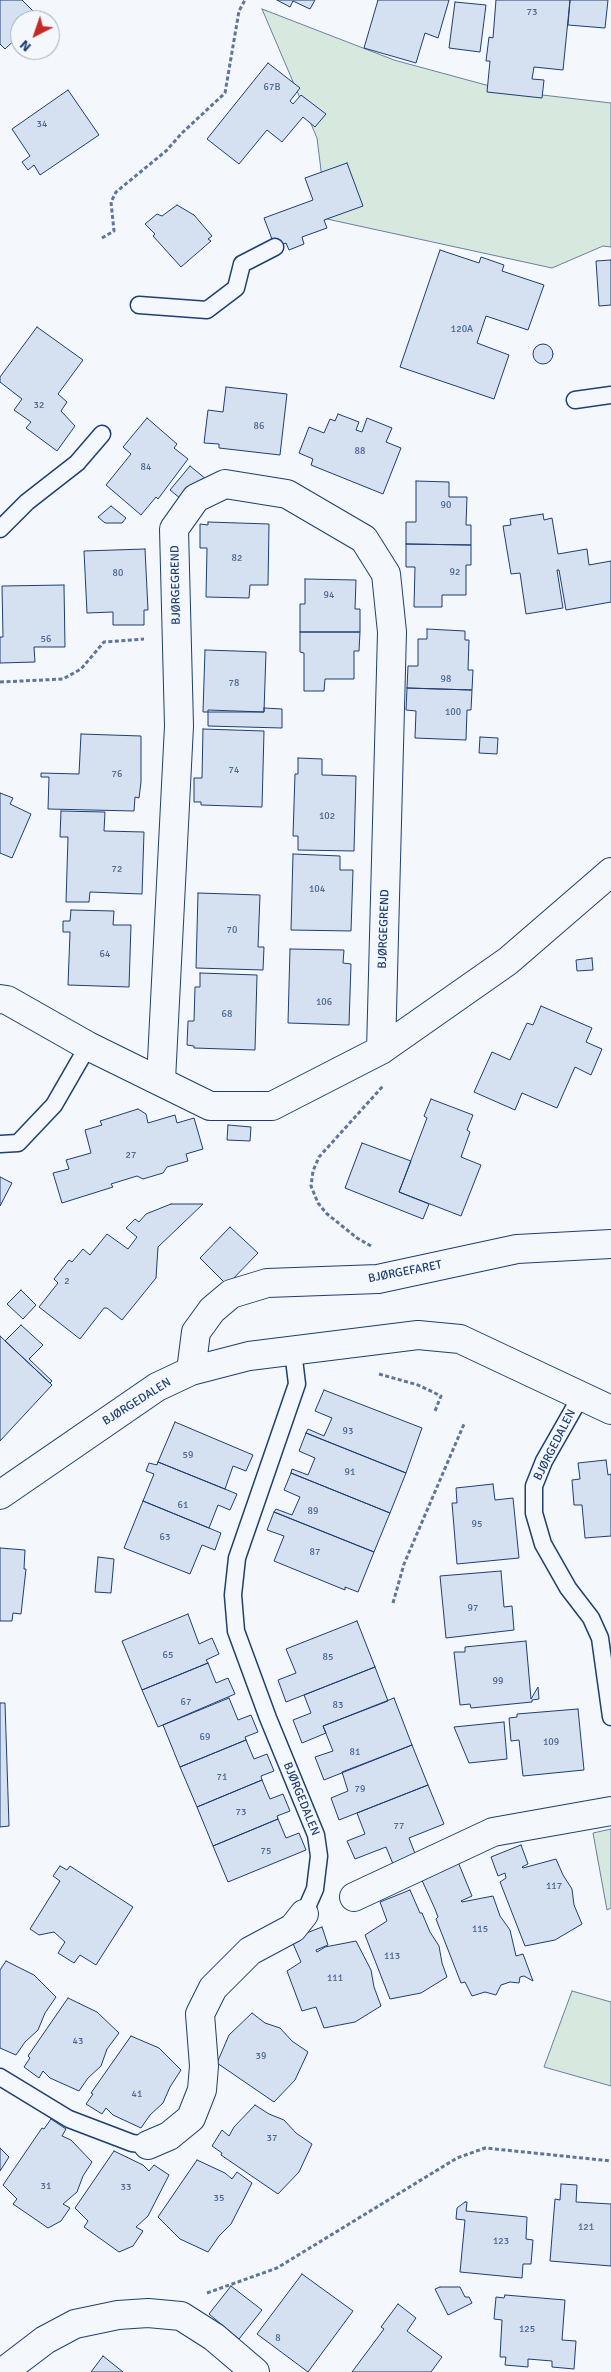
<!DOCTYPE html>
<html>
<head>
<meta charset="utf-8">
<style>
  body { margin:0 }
  #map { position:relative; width:611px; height:2372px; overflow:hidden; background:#f4f7fb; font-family:Signika,sans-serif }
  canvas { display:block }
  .north { position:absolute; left:10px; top:10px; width:50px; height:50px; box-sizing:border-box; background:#f4f7fb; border:1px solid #9eadc5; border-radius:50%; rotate:221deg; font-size:14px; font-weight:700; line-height:20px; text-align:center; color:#1d3f73 }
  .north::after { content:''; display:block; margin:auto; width:18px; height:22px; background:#c62828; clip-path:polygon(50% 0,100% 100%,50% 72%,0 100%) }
</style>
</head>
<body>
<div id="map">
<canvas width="611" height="2372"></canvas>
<div class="north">N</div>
</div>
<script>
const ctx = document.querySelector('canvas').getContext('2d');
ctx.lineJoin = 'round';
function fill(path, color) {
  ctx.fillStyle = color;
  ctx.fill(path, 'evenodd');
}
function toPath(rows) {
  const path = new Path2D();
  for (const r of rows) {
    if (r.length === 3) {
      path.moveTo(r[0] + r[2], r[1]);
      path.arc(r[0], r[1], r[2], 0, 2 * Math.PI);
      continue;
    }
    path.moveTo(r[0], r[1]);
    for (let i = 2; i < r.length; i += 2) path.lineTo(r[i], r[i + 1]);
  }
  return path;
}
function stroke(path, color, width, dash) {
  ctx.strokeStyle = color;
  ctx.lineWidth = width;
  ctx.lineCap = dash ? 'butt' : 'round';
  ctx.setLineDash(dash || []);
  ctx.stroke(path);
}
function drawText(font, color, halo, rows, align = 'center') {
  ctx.font = font + ' Signika,sans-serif';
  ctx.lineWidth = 4;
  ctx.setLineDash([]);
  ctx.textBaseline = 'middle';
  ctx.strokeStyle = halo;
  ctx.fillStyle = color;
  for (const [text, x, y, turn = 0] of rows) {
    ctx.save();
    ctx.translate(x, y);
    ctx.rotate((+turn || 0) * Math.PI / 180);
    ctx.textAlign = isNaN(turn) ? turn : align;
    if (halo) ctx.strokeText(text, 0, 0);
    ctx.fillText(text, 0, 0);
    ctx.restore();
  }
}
const green = toPath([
  [262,9,394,60,508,91,611,103,611,247,603,246,552,268,327,219,317,138,262,9],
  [611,1829,611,1908,607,1910,593,1833,611,1829],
  [572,1991,611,2002,611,2086,544,2067,572,1991]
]);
const building = toPath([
  [0,0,22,0,39,17,36,20,20,20,20,35,5,49,0,44,0,0],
  [277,0,315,0,310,9,293,1,290,7,277,0],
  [378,0,449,0,438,38,425,33,416,63,364,48,378,0],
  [496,0,570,0,563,70,534,67,532,79,544,80,542,98,487,92,490,61,486,61,489,37,493,38,496,0],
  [570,0,608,0,605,28,568,25,570,0],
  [455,2,486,5,480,52,449,48,455,2],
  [268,63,300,88,290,101,293,104,301,95,326,114,315,127,303,117,282,142,267,130,239,164,207,139,268,63],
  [68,90,99,135,40,175,34,165,28,170,22,162,30,156,12,129,68,90],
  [347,163,363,206,324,220,327,228,302,237,304,244,289,250,286,243,275,247,264,218,313,200,305,178,347,163],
  [177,205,194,215,212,236,208,239,211,241,181,267,153,236,155,234,145,224,157,214,162,216,177,205],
  [440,250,479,263,481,257,504,265,502,271,544,285,528,330,486,316,477,343,509,355,494,399,400,367,440,250],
  [611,260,611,305,599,306,596,261,611,260],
  [37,327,83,360,58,394,67,402,61,411,75,426,57,451,26,428,31,422,14,410,22,399,0,382,0,377,37,327],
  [543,354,10],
  [226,387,287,394,280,455,219,448,219,444,204,443,208,410,223,412,226,387],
  [338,414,359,422,356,430,362,432,367,418,392,428,386,442,401,448,383,494,311,465,313,459,299,453,309,427,324,433,330,419,335,421,338,414],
  [147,418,177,444,174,448,188,459,158,499,156,497,141,515,106,485,131,454,123,447,147,418],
  [190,466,206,479,186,503,170,490,190,466],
  [416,481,449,482,449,497,467,497,466,525,471,525,471,545,406,544,406,522,416,522,416,481],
  [111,506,126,518,122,523,105,523,98,517,111,506],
  [543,514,544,520,552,518,558,554,587,549,589,565,611,561,611,602,566,610,559,570,557,570,563,608,526,614,520,573,511,574,503,526,511,525,510,519,543,514],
  [208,522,269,524,268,585,250,585,249,598,206,597,207,548,200,548,200,524,208,525,208,522],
  [406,544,471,545,471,565,466,565,466,595,442,595,442,607,414,607,415,567,406,567,406,544],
  [145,549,148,610,144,610,144,625,113,625,113,612,87,613,84,551,145,549],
  [305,579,356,580,355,609,360,609,360,632,300,632,300,604,305,604,305,579],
  [64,585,65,647,34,647,35,662,0,663,0,637,3,637,2,586,64,585],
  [427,629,465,631,465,640,469,640,468,670,473,670,472,690,407,688,408,666,418,666,418,639,427,639,427,629],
  [300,632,360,632,359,651,354,651,354,679,325,679,324,691,304,691,304,653,300,652,300,632],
  [205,650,266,652,264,712,203,712,205,650],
  [407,688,472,690,471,710,467,710,466,740,415,738,416,711,406,710,407,688],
  [264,708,282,709,282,728,208,726,208,710,264,712,264,708],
  [203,729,264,731,262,807,201,805,201,802,194,802,194,778,202,778,203,729],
  [81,734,141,736,141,782,139,798,135,797,134,811,48,809,49,777,41,777,41,773,79,774,81,734],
  [480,737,498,738,497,754,479,753,480,737],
  [298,758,322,759,322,775,356,776,354,851,298,850,298,836,293,836,295,774,298,774,298,758],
  [0,793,13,798,10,804,31,814,12,858,0,853,0,793],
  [61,811,105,812,104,831,144,832,142,894,90,892,89,902,66,902,68,837,60,837,61,811],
  [293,854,340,856,340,870,353,870,351,931,291,930,293,854],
  [198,893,260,895,258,947,264,947,263,970,196,968,198,893],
  [71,910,114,911,113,925,131,925,129,987,68,985,70,932,63,932,63,921,70,921,71,910],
  [290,949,344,950,343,963,351,964,349,1025,288,1023,290,949],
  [592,958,593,970,577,971,576,960,592,958],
  [200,973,257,975,255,1050,194,1048,194,1046,187,1045,188,1021,194,1021,195,987,200,987,200,973],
  [541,1006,592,1028,586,1042,602,1049,591,1075,575,1067,557,1108,522,1093,515,1110,474,1092,492,1052,510,1060,527,1023,533,1025,541,1006],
  [431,1099,473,1115,467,1130,470,1132,461,1157,481,1165,461,1216,399,1192,427,1118,424,1116,431,1099],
  [138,1109,146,1114,148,1123,175,1115,177,1123,194,1118,203,1149,186,1154,188,1161,167,1167,163,1173,143,1179,137,1176,111,1184,113,1187,62,1203,53,1173,69,1169,66,1160,91,1153,85,1130,102,1125,100,1121,138,1109],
  [228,1125,251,1127,250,1141,227,1140,228,1125],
  [362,1143,411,1161,399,1192,429,1204,423,1219,345,1188,362,1143],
  [0,1177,12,1183,0,1206,0,1177],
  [171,1204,203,1204,158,1247,156,1278,122,1320,107,1308,104,1308,80,1339,39,1307,58,1283,54,1279,69,1260,72,1262,83,1249,90,1255,107,1234,128,1249,137,1237,126,1228,135,1219,139,1222,146,1214,171,1204],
  [230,1227,258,1253,227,1285,200,1258,230,1227],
  [21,1290,36,1305,23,1319,7,1304,21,1290],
  [21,1325,43,1345,29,1359,52,1381,50,1383,5,1341,21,1325],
  [0,1336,52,1385,0,1441,0,1336],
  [324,1390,422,1428,406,1473,306,1433,308,1429,324,1436,332,1418,315,1411,324,1390],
  [175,1422,253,1455,246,1471,233,1466,225,1489,158,1462,175,1422],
  [306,1433,406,1473,390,1513,291,1473,292,1469,308,1475,315,1458,299,1451,306,1433],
  [606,1460,608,1475,611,1474,611,1536,585,1538,582,1505,574,1505,572,1480,580,1479,578,1463,606,1460],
  [158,1462,237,1494,230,1510,218,1505,209,1528,143,1501,154,1474,146,1471,149,1463,157,1465,158,1462],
  [291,1473,390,1513,374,1552,274,1512,276,1509,292,1515,300,1497,284,1490,291,1473],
  [493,1484,495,1500,513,1498,519,1558,457,1564,452,1503,457,1503,456,1488,493,1484],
  [143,1501,221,1533,215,1550,202,1545,190,1574,124,1548,143,1501],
  [274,1512,374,1552,358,1592,345,1587,345,1590,274,1561,284,1536,267,1530,274,1512],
  [0,1548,25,1550,24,1569,26,1569,21,1614,13,1613,12,1621,0,1621,0,1548],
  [98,1557,114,1559,111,1593,95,1592,98,1557],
  [501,1571,504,1607,512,1606,514,1630,446,1638,440,1576,501,1571],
  [188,1614,199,1644,212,1638,219,1654,206,1660,208,1663,142,1690,122,1641,188,1614],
  [357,1621,375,1667,286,1702,278,1680,296,1673,286,1649,357,1621],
  [526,1641,531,1699,538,1687,539,1699,532,1700,532,1702,471,1708,470,1704,460,1705,454,1652,465,1652,465,1647,526,1641],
  [208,1663,216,1683,228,1678,235,1694,158,1727,142,1690,208,1663],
  [375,1667,388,1701,323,1726,326,1733,302,1743,293,1720,311,1713,304,1695,375,1667],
  [229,1698,238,1720,251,1715,258,1732,245,1737,246,1740,180,1767,163,1725,229,1698],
  [394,1698,412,1745,324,1780,315,1757,333,1751,323,1726,394,1698],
  [0,1703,5,1703,9,1826,0,1827,0,1703],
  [578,1709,584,1770,523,1776,519,1740,511,1741,509,1718,517,1717,517,1714,578,1709],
  [504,1722,507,1759,469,1763,454,1727,504,1722],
  [246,1740,254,1759,267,1754,274,1771,261,1776,262,1780,197,1807,180,1767,246,1740],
  [412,1745,428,1785,339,1820,331,1798,348,1791,342,1772,412,1745],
  [262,1780,270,1799,283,1794,290,1811,277,1816,278,1819,213,1846,197,1807,262,1780],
  [428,1785,444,1824,409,1838,416,1856,393,1864,386,1847,355,1859,347,1841,365,1834,357,1813,428,1785],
  [278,1819,286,1838,299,1833,306,1850,228,1882,213,1846,278,1819],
  [521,1845,528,1864,522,1867,523,1868,556,1859,563,1875,572,1889,574,1905,582,1924,555,1940,525,1946,500,1882,506,1878,505,1873,498,1876,491,1857,521,1845],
  [458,1862,472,1896,461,1901,462,1902,493,1896,500,1916,510,1930,516,1956,523,1954,533,1981,524,1976,520,1977,519,1983,510,1982,501,1985,496,1995,485,1992,472,1996,465,1982,461,1983,436,1919,438,1917,435,1909,420,1876,458,1862],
  [60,1866,67,1870,70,1866,133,1907,96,1965,80,1955,74,1963,58,1953,65,1942,54,1932,39,1935,30,1929,60,1881,53,1876,60,1866],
  [410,1890,420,1913,422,1913,430,1932,439,1946,442,1963,447,1977,421,1993,390,1999,365,1935,387,1921,380,1902,410,1890],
  [322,1927,328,1945,316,1950,317,1952,325,1947,356,1941,371,1970,374,1987,381,2006,355,2022,324,2028,316,2007,302,2011,287,1971,301,1962,291,1939,322,1927],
  [6,1961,34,1975,56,1997,45,2013,38,2030,25,2042,16,2055,0,2048,0,1970,6,1961],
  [68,1998,97,2012,119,2033,107,2049,101,2066,88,2078,79,2091,50,2078,43,2071,39,2078,24,2067,30,2058,28,2056,68,1998],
  [252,2013,265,2023,280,2028,292,2041,308,2052,295,2080,274,2102,217,2063,229,2035,252,2013],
  [131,2036,159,2048,181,2070,170,2087,163,2103,150,2115,141,2128,113,2115,106,2108,102,2114,86,2104,93,2094,91,2093,131,2036],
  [255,2105,269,2114,284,2120,296,2133,312,2144,299,2172,278,2194,221,2155,222,2153,212,2146,222,2130,229,2136,234,2127,255,2105],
  [51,2119,66,2129,62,2136,71,2140,92,2162,83,2176,77,2192,63,2204,70,2208,61,2221,48,2228,13,2204,17,2199,3,2185,42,2128,44,2129,51,2119],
  [0,2148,9,2157,0,2171,0,2148],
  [114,2151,143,2165,149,2171,154,2165,169,2175,148,2216,136,2227,143,2231,133,2246,119,2252,84,2227,88,2221,75,2208,114,2151],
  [197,2160,225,2173,232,2179,237,2172,252,2183,231,2224,219,2236,208,2252,180,2239,158,2217,197,2160],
  [561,2184,577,2185,576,2202,611,2204,611,2266,550,2261,555,2199,560,2200,561,2184],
  [465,2202,467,2202,466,2211,527,2217,526,2239,533,2240,531,2264,523,2264,522,2278,460,2272,465,2220,456,2219,457,2208,465,2202],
  [302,2274,353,2311,308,2372,257,2334,302,2274],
  [231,2286,262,2310,239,2339,209,2314,231,2286],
  [440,2287,460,2287,465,2297,469,2297,472,2303,448,2315,435,2289,440,2287],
  [505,2295,565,2300,562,2340,576,2341,574,2369,552,2367,552,2361,528,2359,528,2367,505,2365,506,2357,500,2357,502,2320,494,2319,496,2297,504,2298,505,2295],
  [398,2304,416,2318,407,2331,442,2357,431,2372,352,2372,384,2329,381,2327,398,2304],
  [103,2356,123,2372,91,2372,103,2356]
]);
const path = toPath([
  [102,238,114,231,111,202,116,192,166,151,182,133,225,93,239,11,245,0],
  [0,682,63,679,81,669,104,642,144,639],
  [371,1246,357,1238,326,1213,318,1203,311,1186,313,1171,319,1157,383,1086],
  [379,1374,418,1385,441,1396,435,1411],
  [393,1603,404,1564,464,1424],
  [207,2293,277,2268,457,2158,485,2148,611,2161]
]);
const lane = toPath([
  [139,305,207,310,236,288,242,264,275,247],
  [575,400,611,395],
  [0,529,27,502,77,463,102,434],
  [0,1144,18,1143,54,1105,88,1046],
  [293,1351,297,1384,237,1558,233,1595,236,1631,268,1718,316,1835,319,1856,315,1889,304,1914],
  [581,1396,544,1461,534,1486,534,1513,543,1544,568,1588,591,1618,600,1638,611,1717],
  [0,2077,69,2119,132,2143,148,2145]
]);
const street = toPath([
  [0,999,7,1000,88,1046,210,1106,272,1106,381,1050,508,961,611,872],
  [161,1080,179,726,174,529,196,498,225,484,287,494,364,539,386,574,392,632,381,1050],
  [191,1371,196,1332,212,1310,231,1294,267,1283,378,1279,517,1249,611,1244],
  [0,1495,157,1387,191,1371,249,1356,418,1335,460,1339,611,1410],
  [354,1897,493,1832,611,1811],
  [148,2145,169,2136,191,2118,202,2090,204,2066,200,2014,213,1988,250,1951,293,1928,304,1914],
  [3,2372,45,2340,75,2324,118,2315,148,2313,181,2316,214,2337,255,2372]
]);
const numberNames = [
  ["73",532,12],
  ["67B",272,87],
  ["34",42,124],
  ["120A",462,329],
  ["32",39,405],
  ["86",259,426],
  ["88",360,451],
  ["84",146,467],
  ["90",446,505],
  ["82",237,558],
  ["92",455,572],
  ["80",118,573],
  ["94",329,595],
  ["56",46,639],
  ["98",446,679],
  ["78",234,683],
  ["100",453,712],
  ["74",234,770],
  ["76",117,774],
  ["102",327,816],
  ["72",117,869],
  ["104",317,889],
  ["70",232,930],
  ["64",105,954],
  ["106",324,1002],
  ["68",227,1014],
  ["27",131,1155],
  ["2",67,1281],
  ["93",348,1431],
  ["59",188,1455],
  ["91",350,1472],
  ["61",183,1505],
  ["89",313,1511],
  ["95",477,1524],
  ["63",165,1537],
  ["87",315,1552],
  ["97",473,1608],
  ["65",168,1655],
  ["85",328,1657],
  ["99",498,1681],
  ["67",186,1702],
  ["83",338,1705],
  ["69",205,1737],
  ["109",551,1742],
  ["81",355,1752],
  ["71",222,1777],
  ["79",360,1789],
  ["73",241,1812],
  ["77",399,1826],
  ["75",266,1851],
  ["117",554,1886],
  ["115",480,1929],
  ["113",392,1956],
  ["111",335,1978],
  ["43",78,2041],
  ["39",261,2056],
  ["41",137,2094],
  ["37",272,2138],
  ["31",46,2186],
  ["33",126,2187],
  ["35",219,2198],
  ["121",586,2227],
  ["123",501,2241],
  ["125",527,2329],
  ["8",278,2338]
];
const streetNames = [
  ["BJØRGEGREND",176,585,-91],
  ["BJØRGEGREND",384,929,-88],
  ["BJØRGEFARET",405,1272,-11],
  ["BJØRGEDALEN",137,1402,-32],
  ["BJØRGEDALEN",555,1445,-63],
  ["BJØRGEDALEN",301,1799,68]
];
fill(green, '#d7e8df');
stroke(green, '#687fa3', 1);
fill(building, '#d5e0f0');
stroke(building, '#1d3f73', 1);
stroke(lane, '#1d3f73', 19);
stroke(street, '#1d3f73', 30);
stroke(path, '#5e769c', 3, [4, 2.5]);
stroke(lane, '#f4f7fb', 16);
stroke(street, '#f4f7fb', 28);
drawText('10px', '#4b6792', null, numberNames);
drawText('12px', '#1d3f73', '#f4f7fb', streetNames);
</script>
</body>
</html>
